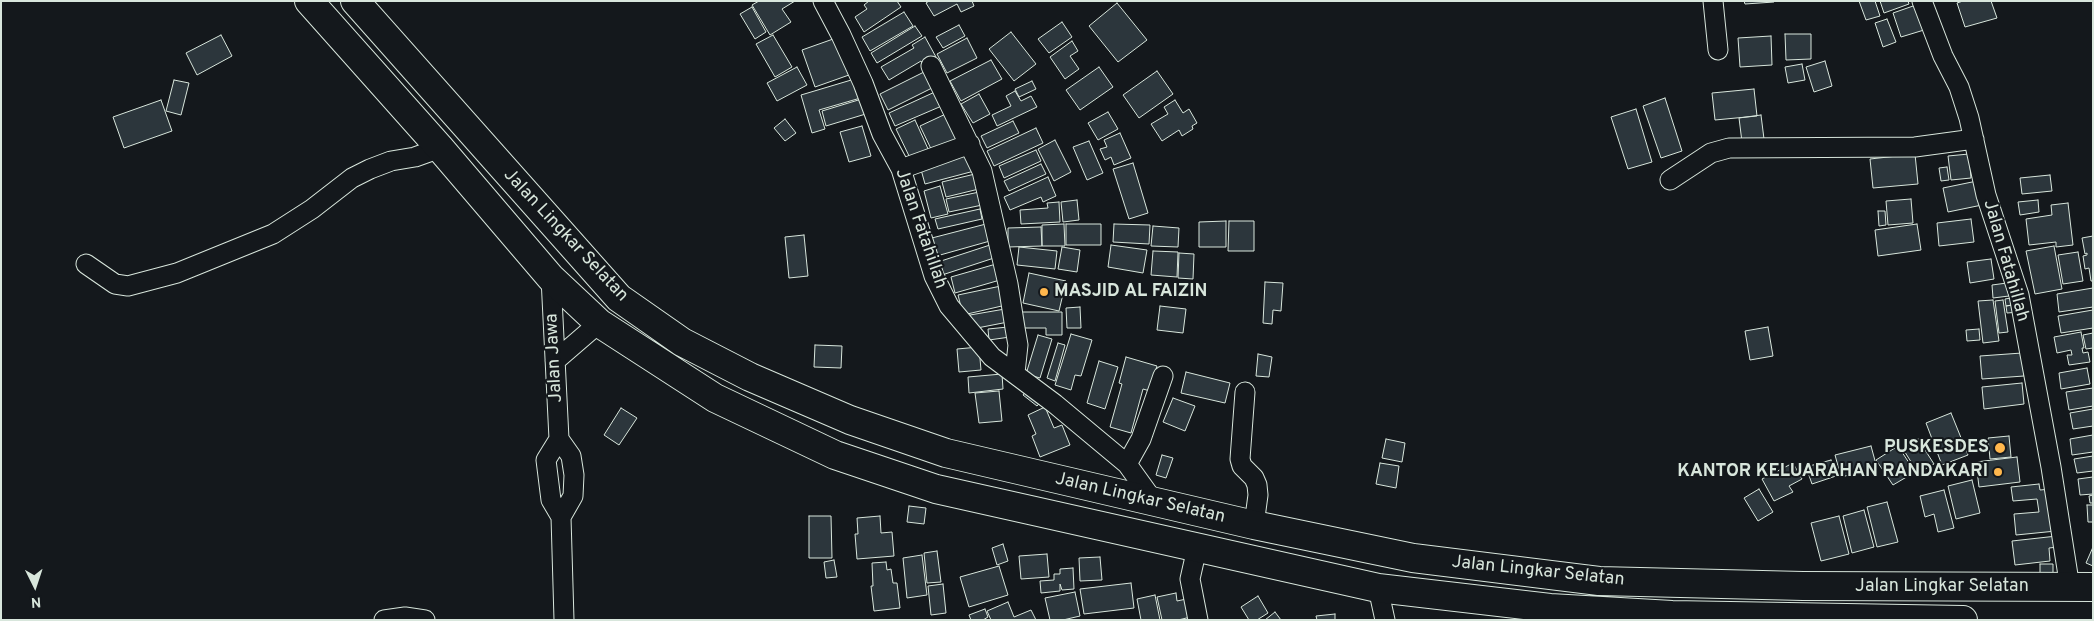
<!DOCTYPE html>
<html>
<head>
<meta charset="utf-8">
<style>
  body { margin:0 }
  #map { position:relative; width:2094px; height:621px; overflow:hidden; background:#14181c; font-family:Overpass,sans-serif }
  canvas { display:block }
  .frame { position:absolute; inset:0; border:2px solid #d8e6dc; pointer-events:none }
  .north { position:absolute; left:10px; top:561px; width:50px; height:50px; -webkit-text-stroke:4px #14181c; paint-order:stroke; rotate:176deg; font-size:14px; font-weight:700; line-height:20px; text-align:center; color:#d8e6dc }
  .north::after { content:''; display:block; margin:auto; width:18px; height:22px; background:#d8e6dc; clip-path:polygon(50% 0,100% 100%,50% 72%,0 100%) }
</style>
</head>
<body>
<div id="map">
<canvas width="2094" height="621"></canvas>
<div class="frame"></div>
<div class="north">N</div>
</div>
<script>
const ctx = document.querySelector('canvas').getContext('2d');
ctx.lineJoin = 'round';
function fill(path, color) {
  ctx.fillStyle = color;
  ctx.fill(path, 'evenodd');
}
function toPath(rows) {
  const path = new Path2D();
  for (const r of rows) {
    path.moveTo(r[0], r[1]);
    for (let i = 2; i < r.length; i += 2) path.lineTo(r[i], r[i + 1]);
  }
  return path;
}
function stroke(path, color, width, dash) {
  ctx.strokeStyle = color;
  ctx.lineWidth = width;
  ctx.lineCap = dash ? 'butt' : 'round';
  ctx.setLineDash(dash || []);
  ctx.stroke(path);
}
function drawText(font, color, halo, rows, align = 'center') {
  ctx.font = font + ' Overpass,sans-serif';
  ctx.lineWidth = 4;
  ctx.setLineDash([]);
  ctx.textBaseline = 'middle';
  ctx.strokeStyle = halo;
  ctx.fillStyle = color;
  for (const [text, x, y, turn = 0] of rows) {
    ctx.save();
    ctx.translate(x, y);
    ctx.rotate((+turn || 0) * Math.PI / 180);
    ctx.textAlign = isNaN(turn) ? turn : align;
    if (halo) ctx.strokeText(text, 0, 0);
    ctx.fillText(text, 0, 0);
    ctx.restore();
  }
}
const building = toPath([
  [759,1,795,1,782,9,791,22,770,35,752,5,759,1],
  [869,1,897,1,901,7,864,32,855,17,867,9,864,5,869,1],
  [929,1,972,1,974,6,961,12,957,4,934,16,926,3,929,1],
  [1744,1,1774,1,1774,2,1745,4,1744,1],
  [1859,1,1875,1,1880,16,1866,20,1859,1],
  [1880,1,1908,1,1909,4,1884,13,1880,1],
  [1963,1,1991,1,1997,18,1965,27,1957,3,1963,1],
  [1117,3,1147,40,1118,62,1089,26,1117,3],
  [1916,5,1924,30,1901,37,1893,13,1916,5],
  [752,7,766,32,755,39,740,14,752,7],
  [904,12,913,26,870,51,862,37,904,12],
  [1887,19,1896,42,1883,47,1875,23,1887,19],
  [1062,22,1072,37,1049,53,1038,39,1062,22],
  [959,25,965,36,943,48,936,37,959,25],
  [915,26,922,36,877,63,871,53,915,26],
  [1011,32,1036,64,1014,81,989,49,1011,32],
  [1785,34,1811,34,1811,59,1786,60,1785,34],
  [221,35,232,56,197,75,186,53,221,35],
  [773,35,792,67,775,77,756,44,773,35],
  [1771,36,1772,65,1740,67,1738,38,1771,36],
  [925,37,936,57,923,64,921,61,889,80,881,67,914,48,912,45,925,37],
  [836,38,849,75,815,87,802,50,836,38],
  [967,38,977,58,947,73,937,54,967,38],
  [1072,41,1078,51,1070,56,1079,69,1065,79,1050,57,1072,41],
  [991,60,1002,79,961,101,950,81,991,60],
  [1825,61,1832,86,1814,92,1806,67,1825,61],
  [1802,64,1805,80,1788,83,1785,67,1802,64],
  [797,67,807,85,777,101,767,83,797,67],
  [1099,67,1113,87,1080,110,1066,90,1099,67],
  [930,69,938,85,888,110,880,94,930,69],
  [1157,71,1173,94,1139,118,1123,95,1157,71],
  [858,78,864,97,819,110,825,129,812,133,801,95,858,78],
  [174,80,189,83,181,115,166,111,174,80],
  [1032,81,1036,89,1019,97,1015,89,1032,81],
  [1754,89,1757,116,1715,120,1712,93,1754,89],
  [937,91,944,105,895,126,889,113,937,91],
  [1015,91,1021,101,1031,96,1037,107,997,126,992,115,1011,106,1006,96,1015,91],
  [979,94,990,114,973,123,961,104,979,94],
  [865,98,869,113,826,126,822,111,865,98],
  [1665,98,1682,151,1661,158,1643,106,1665,98],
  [161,100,172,131,124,148,113,117,161,100],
  [1175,100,1183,113,1189,109,1197,123,1192,126,1193,129,1182,136,1179,130,1162,141,1151,124,1168,114,1164,107,1175,100],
  [1636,109,1652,162,1628,169,1611,117,1636,109],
  [950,112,963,139,933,153,920,126,950,112],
  [1108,112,1118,129,1098,140,1088,123,1108,112],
  [1761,115,1764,139,1742,142,1739,118,1761,115],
  [785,119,796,133,785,141,774,128,785,119],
  [915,120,929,151,911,160,896,129,915,120],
  [1013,121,1019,133,987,148,981,136,1013,121],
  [862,126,871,156,849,162,840,132,862,126],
  [1036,128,1043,143,994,166,987,151,1036,128],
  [1120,133,1131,158,1114,165,1111,157,1105,160,1100,149,1107,147,1104,140,1120,133],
  [1055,140,1071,172,1054,181,1038,149,1055,140],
  [1089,141,1103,173,1087,180,1073,147,1089,141],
  [1036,150,1041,161,1004,178,999,166,1036,150],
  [973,152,978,170,925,184,920,166,973,152],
  [1915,154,1918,184,1873,188,1870,159,1915,154],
  [1969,154,1971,178,1951,180,1948,156,1969,154],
  [1133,163,1148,213,1129,219,1113,169,1133,163],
  [1041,164,1046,174,1009,191,1004,181,1041,164],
  [1947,167,1949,180,1941,181,1939,168,1947,167],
  [979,173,983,188,946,197,942,182,979,173],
  [2050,175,2052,191,2022,194,2020,178,2050,175],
  [1048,177,1056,196,1043,202,1041,197,1010,210,1004,197,1048,177],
  [1977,181,1982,205,1948,212,1943,188,1977,181],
  [940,186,948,214,931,218,924,191,940,186],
  [984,191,987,204,949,212,946,199,984,191],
  [1911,199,1913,223,1888,225,1886,201,1911,199],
  [1077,200,1079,220,1063,222,1061,202,1077,200],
  [2038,200,2039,212,2020,215,2018,202,2038,200],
  [1059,202,1060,222,1021,224,1020,210,1048,208,1047,203,1059,202],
  [2068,203,2073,245,2056,247,2056,242,2029,245,2026,219,2052,215,2051,205,2068,203],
  [980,209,982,219,938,229,935,219,980,209],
  [1878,211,1885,211,1886,225,1879,226,1878,211],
  [1971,219,1974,242,1939,246,1937,223,1971,219],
  [1226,221,1226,247,1199,247,1199,222,1226,221],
  [1229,221,1254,221,1254,251,1228,251,1229,221],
  [986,224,990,241,933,257,928,239,986,224],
  [1064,224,1065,246,1042,246,1042,225,1064,224],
  [1066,224,1101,224,1101,245,1066,245,1066,224],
  [1114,224,1150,225,1149,244,1113,242,1114,224],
  [1917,224,1921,250,1878,256,1875,230,1917,224],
  [1153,226,1179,228,1178,247,1151,246,1153,226],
  [1041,227,1042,246,1008,247,1008,228,1041,227],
  [804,235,808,276,789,278,785,237,804,235],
  [2093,236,2093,281,2091,281,2089,268,2085,269,2083,256,2087,255,2087,253,2085,254,2082,238,2093,236],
  [990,245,994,258,942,275,938,262,990,245],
  [1111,245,1147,250,1143,273,1108,267,1111,245],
  [2054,246,2062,289,2035,294,2026,251,2054,246],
  [1019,247,1057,251,1055,269,1017,265,1019,247],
  [1062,247,1080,250,1077,272,1058,269,1062,247],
  [1153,251,1178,252,1177,277,1151,275,1153,251],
  [2078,252,2083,281,2063,284,2058,255,2078,252],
  [1179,253,1194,254,1193,279,1178,278,1179,253],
  [1991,259,1994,279,1970,283,1967,262,1991,259],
  [996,264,1000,280,955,293,951,277,996,264],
  [1029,273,1066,281,1059,311,1023,303,1029,273],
  [1265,282,1283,283,1281,311,1273,310,1272,324,1263,323,1265,282],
  [2007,283,2009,296,1993,298,1992,285,2007,283],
  [1001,286,1006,305,963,315,958,295,1001,286],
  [2093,288,2093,307,2059,312,2057,294,2093,288],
  [2017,297,2018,304,2006,306,2005,299,2017,297],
  [1993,300,1999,341,1983,343,1978,301,1993,300],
  [2003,300,2008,332,1999,333,1995,301,2003,300],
  [2018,304,2019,312,2007,313,2006,306,2018,304],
  [1160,306,1186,309,1183,333,1157,330,1160,306],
  [1080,307,1081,328,1067,328,1066,308,1080,307],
  [1005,309,1008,322,972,329,970,315,1005,309],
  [2093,310,2093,328,2061,333,2058,316,2093,310],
  [1020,312,1062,312,1062,335,1046,335,1046,328,1020,328,1020,312],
  [1008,327,1010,337,989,340,988,329,1008,327],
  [1768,327,1773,356,1750,360,1745,331,1768,327],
  [1979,329,1980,340,1967,341,1966,330,1979,329],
  [2081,332,2084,348,2082,348,2083,353,2088,352,2090,362,2069,365,2067,355,2072,355,2071,350,2057,353,2054,337,2081,332],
  [2093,333,2093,348,2086,349,2083,335,2093,333],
  [1071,334,1092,340,1081,376,1075,375,1071,390,1055,385,1071,334],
  [1038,335,1052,339,1040,378,1026,374,1038,335],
  [1058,343,1065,345,1055,381,1047,378,1058,343],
  [815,345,842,346,841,368,814,367,815,345],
  [979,347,981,370,959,372,957,349,979,347],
  [2022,353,2024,376,1982,379,1980,356,2022,353],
  [1258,354,1272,357,1269,377,1256,376,1258,354],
  [1126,357,1157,366,1150,391,1143,389,1131,433,1110,427,1122,384,1119,383,1126,357],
  [1099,361,1118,367,1105,409,1087,403,1099,361],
  [2087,368,2090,384,2061,389,2059,373,2087,368],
  [1186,372,1230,383,1225,403,1181,393,1186,372],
  [1002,374,1003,389,969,393,968,377,1002,374],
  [2022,383,2024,404,1984,409,1982,387,2022,383],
  [1028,388,1043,399,1037,406,1023,395,1028,388],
  [2093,388,2093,406,2069,410,2066,392,2093,388],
  [999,391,1002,421,979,423,975,393,999,391],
  [1173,398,1195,406,1185,431,1163,422,1173,398],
  [1045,407,1054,428,1062,425,1070,445,1040,457,1032,436,1036,434,1028,415,1045,407],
  [621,408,637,418,619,445,604,435,621,408],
  [2093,409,2093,426,2073,429,2070,413,2093,409],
  [1951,413,1968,455,1942,465,1926,423,1951,413],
  [2093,435,2093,452,2072,455,2070,439,2093,435],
  [2009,436,2011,457,1990,459,1988,438,2009,436],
  [1386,439,1405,443,1402,462,1382,458,1386,439],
  [1918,439,1934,464,1918,473,1903,449,1918,439],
  [1871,446,1877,468,1841,477,1835,455,1871,446],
  [1898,446,1915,472,1893,485,1876,460,1898,446],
  [1162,455,1173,458,1166,478,1156,475,1162,455],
  [2093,456,2093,471,2077,473,2074,459,2093,456],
  [2017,457,2020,482,1979,487,1976,462,2017,457],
  [1831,460,1836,476,1812,484,1806,467,1831,460],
  [1380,463,1399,466,1396,488,1376,484,1380,463],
  [1793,463,1802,479,1789,486,1793,492,1774,501,1762,479,1793,463],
  [2093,477,2093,494,2080,495,2078,479,2093,477],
  [1972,480,1980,513,1956,519,1948,486,1972,480],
  [2039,484,2040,490,2051,489,2056,531,2016,535,2014,514,2039,512,2037,499,2013,501,2011,487,2039,484],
  [1759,489,1773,512,1758,521,1744,498,1759,489],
  [1944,490,1954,528,1938,532,1934,514,1925,517,1920,496,1944,490],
  [2093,495,2093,503,2090,503,2089,496,2093,495],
  [1887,502,1898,542,1877,547,1867,507,1887,502],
  [2087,505,2093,505,2093,522,2088,522,2087,505],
  [909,506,926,508,924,524,907,522,909,506],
  [1864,510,1874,547,1852,553,1843,516,1864,510],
  [809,516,831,516,832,558,809,558,809,516],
  [880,516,881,533,892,532,894,556,857,559,855,534,858,534,857,518,880,516],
  [1839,516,1849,554,1821,561,1811,523,1839,516],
  [2057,536,2058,547,2049,548,2050,561,2015,565,2012,541,2057,536],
  [1003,544,1008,561,997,565,992,548,1003,544],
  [2093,547,2093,566,2086,563,2093,547],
  [937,551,941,582,927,583,924,553,937,551],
  [1047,554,1049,577,1021,579,1019,556,1047,554],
  [922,555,927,595,907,598,903,558,922,555],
  [1100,557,1102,580,1080,581,1079,558,1100,557],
  [834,560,837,577,826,578,824,562,834,560],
  [886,562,887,570,891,569,893,583,897,583,900,608,874,611,871,586,873,586,872,563,886,562],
  [2040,564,2053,564,2053,576,2040,577,2040,564],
  [999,566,1008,595,969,607,960,577,999,566],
  [1073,568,1074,589,1062,590,1060,584,1060,591,1041,593,1040,581,1054,580,1054,574,1060,574,1060,569,1073,568],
  [1131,583,1134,608,1084,614,1080,589,1131,583],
  [943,584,946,613,931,615,928,586,943,584],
  [1075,592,1080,616,1063,620,1050,620,1045,598,1075,592],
  [1176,593,1177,601,1191,598,1195,616,1178,620,1162,620,1157,597,1176,593],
  [1155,595,1160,620,1141,620,1137,599,1155,595],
  [1258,596,1268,613,1257,620,1249,620,1241,607,1258,596],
  [1008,602,1014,617,1031,610,1036,620,991,620,987,611,1008,602],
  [985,609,988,617,983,620,971,620,969,615,985,609],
  [1275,612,1281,620,1265,620,1275,612],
  [1335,614,1335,620,1317,620,1316,616,1335,614]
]);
const minor = toPath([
  [823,1,841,35,863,83,882,134,901,169,934,276,949,306,992,357,1055,404,1127,464,1155,503],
  [1713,1,1718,50],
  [1922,1,1943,56,1959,87,1969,118,1986,195,2019,295,2051,467,2070,588],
  [931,66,982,171,1008,284,1015,328,1018,345,1015,373],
  [901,169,970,144],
  [1670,180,1711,153,1729,148,1915,147,1974,139],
  [86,264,115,284,128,286,177,273,273,234,312,209,352,178,370,169,391,161,415,157,440,148],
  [551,278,559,439,571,456,574,475,573,496,561,517],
  [555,361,599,323],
  [1245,392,1240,459,1242,466,1254,478,1257,485,1258,495,1254,525],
  [559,439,546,460,551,500,561,517,564,620],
  [1127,464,1141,439,1163,376],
  [1197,548,1190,579,1198,620],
  [1378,588,1385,620],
  [384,620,405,617,425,620]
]);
const highway = toPath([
  [309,1,440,148,551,278,599,323,715,398,835,455,936,489,1378,588,1550,608,1672,615,1963,620],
  [355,1,619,298,682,342,750,377,850,420,946,453,1254,525,1413,558,1599,581,1803,586,2093,587]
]);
const markers = [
  [1044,292,5,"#ffb74d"],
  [2000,448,6,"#ffb74d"],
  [1998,472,5,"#ffb74d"]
];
const streetNames = [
  ["Jalan Fatahillah",920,229,71],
  ["Jalan Lingkar Selatan",565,236,47],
  ["Jalan Fatahillah",2005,261,74],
  ["Jalan Jawa",555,358,-93],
  ["Jalan Lingkar Selatan",1140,499,13],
  ["Jalan Lingkar Selatan",1538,572,6],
  ["Jalan Lingkar Selatan",1942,587]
];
const poiNames = [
  ["MASJID AL FAIZIN",1054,292,"left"],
  ["PUSKESDES",1989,448],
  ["KANTOR KELUARAHAN RANDAKARI",1988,472]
];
fill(building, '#2c363c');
stroke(building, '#d8e6dc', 1);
stroke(minor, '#d8e6dc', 21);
stroke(highway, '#d8e6dc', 30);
stroke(minor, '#14181c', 19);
stroke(highway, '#14181c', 28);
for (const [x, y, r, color] of markers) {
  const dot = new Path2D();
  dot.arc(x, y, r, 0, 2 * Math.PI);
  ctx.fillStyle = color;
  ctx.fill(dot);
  stroke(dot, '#14181c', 2);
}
drawText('18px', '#d8e6dc', '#14181c', streetNames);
drawText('bold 18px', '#d8e6dc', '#14181c', poiNames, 'right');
</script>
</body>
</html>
